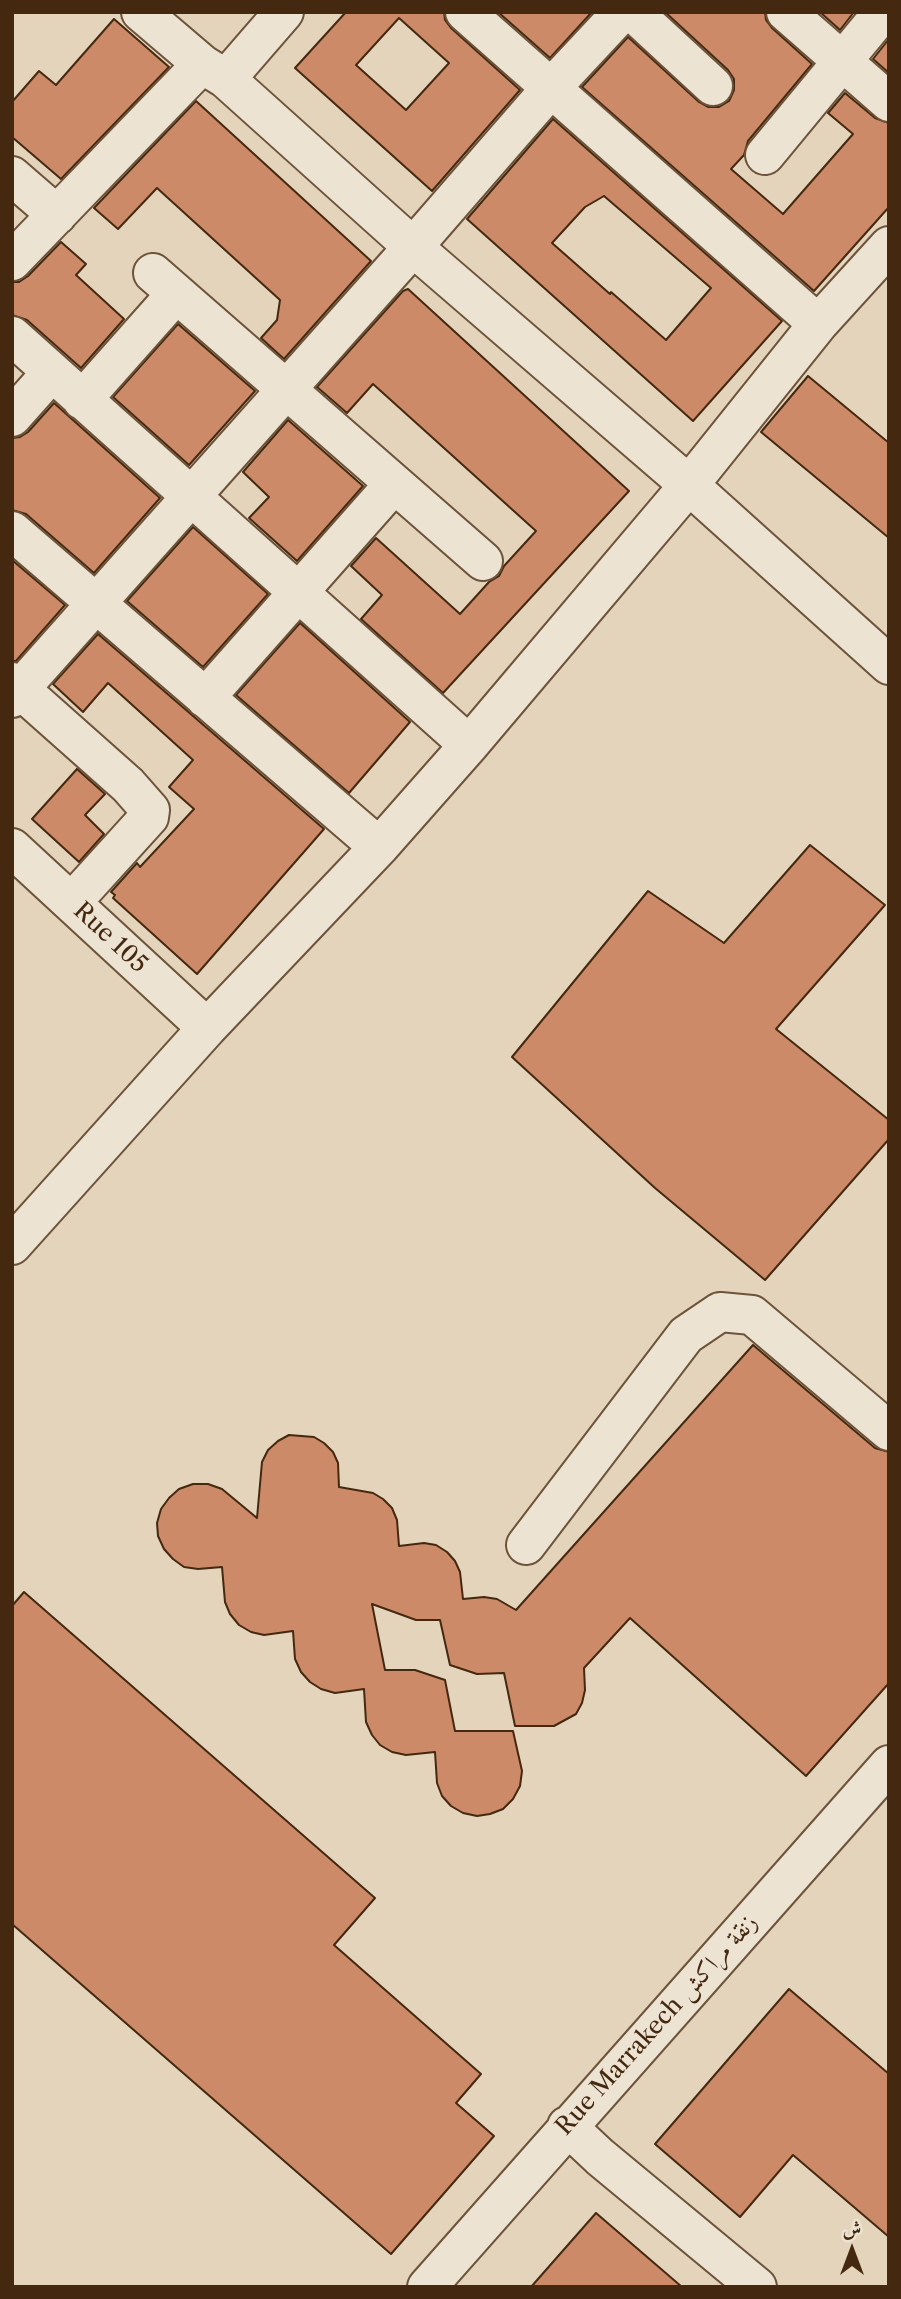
<!DOCTYPE html>
<html>
<head>
<meta charset="utf-8">
<style>
  body { margin:0 }
  #map { position:relative; width:901px; height:2299px; overflow:hidden; background:#e4d4bc; font-family:"Libre Caslon Text",Amiri,serif }
  canvas { display:block }
  .frame { position:absolute; inset:0; border:14px solid #44280f; pointer-events:none }
  .north { position:absolute; left:817px; top:2215px; width:70px; height:70px; -webkit-text-stroke:5px #ede3d3; paint-order:stroke; rotate:0deg; font-size:19px; font-weight:700; line-height:28px; text-align:center; color:#44280f }
  .north::after { content:''; display:block; margin:auto; width:24px; height:32px; background:#44280f; clip-path:polygon(50% 0,100% 100%,50% 72%,0 100%) }
</style>
</head>
<body>
<div id="map">
<canvas width="901" height="2299"></canvas>
<div class="frame"></div>
<div class="north">ش</div>
</div>
<script>
const ctx = document.querySelector('canvas').getContext('2d');
ctx.lineJoin = 'round';
function fill(path, color) {
  ctx.fillStyle = color;
  ctx.fill(path, 'evenodd');
}
function toPath(rows) {
  const path = new Path2D();
  for (const r of rows) {
    path.moveTo(r[0], r[1]);
    for (let i = 2; i < r.length; i += 2) path.lineTo(r[i], r[i + 1]);
  }
  return path;
}
function stroke(path, color, width, dash) {
  ctx.strokeStyle = color;
  ctx.lineWidth = width;
  ctx.lineCap = dash ? 'butt' : 'round';
  ctx.setLineDash(dash || []);
  ctx.stroke(path);
}
function drawText(font, color, halo, rows, align = 'center') {
  ctx.font = font + ' "Libre Caslon Text",Amiri,serif';
  ctx.lineWidth = 5;
  ctx.setLineDash([]);
  ctx.textBaseline = 'middle';
  ctx.strokeStyle = halo;
  ctx.fillStyle = color;
  for (const [text, x, y, turn = 0] of rows) {
    ctx.save();
    ctx.translate(x, y);
    ctx.rotate((+turn || 0) * Math.PI / 180);
    ctx.textAlign = isNaN(turn) ? turn : align;
    if (halo) ctx.strokeText(text, 0, 0);
    ctx.fillText(text, 0, 0);
    ctx.restore();
  }
}
const building = toPath([
  [346,12,444,12,445,20,451,28,520,90,432,191,295,68,346,12],
  [399,18,449,63,406,110,356,65,399,18],
  [498,12,592,12,550,58,498,12],
  [665,12,765,12,766,20,772,28,812,64,748,141,744,155,731,169,783,214,853,134,828,113,845,93,875,118,889,123,889,207,814,291,582,87,628,37,699,102,708,107,719,107,729,101,734,90,734,79,728,70,665,12],
  [820,12,854,12,840,30,820,12],
  [114,19,169,67,61,179,12,137,12,102,39,71,56,85,114,19],
  [889,39,889,73,873,59,889,39],
  [196,101,371,261,284,359,261,338,277,320,280,300,157,188,118,229,94,208,196,101],
  [553,119,782,321,693,421,467,219,553,119],
  [604,196,711,288,666,340,611,292,610,294,552,243,585,207,604,196],
  [61,242,86,264,76,275,124,319,81,368,27,320,12,315,12,282,19,282,28,276,61,242],
  [408,289,629,491,443,693,361,619,382,595,351,566,376,538,460,614,489,582,499,576,504,566,536,531,373,384,347,413,317,387,403,291,408,289],
  [178,324,255,391,189,465,113,397,178,324],
  [808,376,889,443,889,538,761,432,808,376],
  [54,403,160,498,94,573,26,514,12,510,12,438,20,437,28,432,54,403],
  [288,420,363,486,297,561,249,518,269,497,243,472,288,420],
  [193,527,268,594,203,667,127,601,193,527],
  [12,560,65,605,16,661,12,661,12,560],
  [300,623,410,722,349,793,236,695,300,623],
  [98,634,324,829,197,974,113,898,115,895,111,892,137,863,140,867,194,809,169,787,193,760,108,683,83,712,53,684,98,634],
  [77,769,105,794,85,815,104,834,79,862,32,819,77,769],
  [810,845,885,905,776,1029,889,1120,889,1139,765,1280,655,1188,512,1057,648,891,724,943,810,845],
  [753,1345,875,1448,889,1452,889,1683,806,1776,630,1618,584,1668,585,1690,582,1703,576,1714,554,1726,515,1726,504,1673,477,1674,450,1665,440,1620,416,1620,372,1604,385,1670,415,1670,445,1680,455,1731,513,1731,522,1771,520,1786,513,1799,503,1809,490,1814,477,1816,463,1813,451,1806,442,1796,437,1783,435,1752,406,1755,392,1752,380,1745,372,1735,366,1722,364,1689,335,1693,321,1689,310,1682,301,1672,295,1659,293,1631,264,1635,251,1632,239,1625,230,1614,225,1602,222,1567,198,1569,184,1567,173,1559,164,1549,158,1536,157,1523,161,1509,169,1498,179,1489,193,1484,208,1484,222,1489,257,1518,262,1462,268,1450,278,1441,289,1435,314,1437,324,1443,333,1452,338,1463,339,1487,373,1493,383,1499,392,1508,397,1520,399,1546,424,1543,436,1545,447,1552,455,1561,460,1572,463,1599,484,1597,497,1599,516,1610,753,1345],
  [24,1592,375,1898,334,1945,481,2074,456,2103,494,2136,391,2254,12,1924,12,1606,24,1592],
  [789,1989,889,2074,889,2237,793,2155,740,2217,655,2144,789,1989],
  [596,2213,682,2287,531,2287,596,2213]
]);
const minor = toPath([
  [141,12,202,64,226,79,413,247,689,485,889,665],
  [465,12,818,324],
  [633,12,713,86],
  [786,12,889,102],
  [226,79,284,12],
  [765,155,883,12],
  [12,176,57,215],
  [12,261,202,64],
  [153,273,483,561],
  [12,336,469,745],
  [82,400,176,294],
  [12,417,52,372],
  [12,531,379,847],
  [12,682,128,785,150,810,149,817,72,902],
  [12,698,413,247,551,88,622,12],
  [205,698,394,484],
  [12,848,207,1028],
  [12,1245,207,1028,379,847,469,745,689,485,818,324,889,246],
  [526,1545,686,1335,720,1312,752,1315,889,1431],
  [567,2126,600,2157,757,2287],
  [427,2287,889,1765]
]);
const streetNames = [
  ["Rue 105",110,938,43],
  ["Rue Marrakech زنقة مراكش",657,2025,-48]
];
fill(building, '#cc8a68');
stroke(building, '#44280f', 2);
stroke(minor, '#6c533a', 42);
stroke(minor, '#ede3d3', 38);
drawText('24px', '#44280f', '#ede3d3', streetNames);
</script>
</body>
</html>
